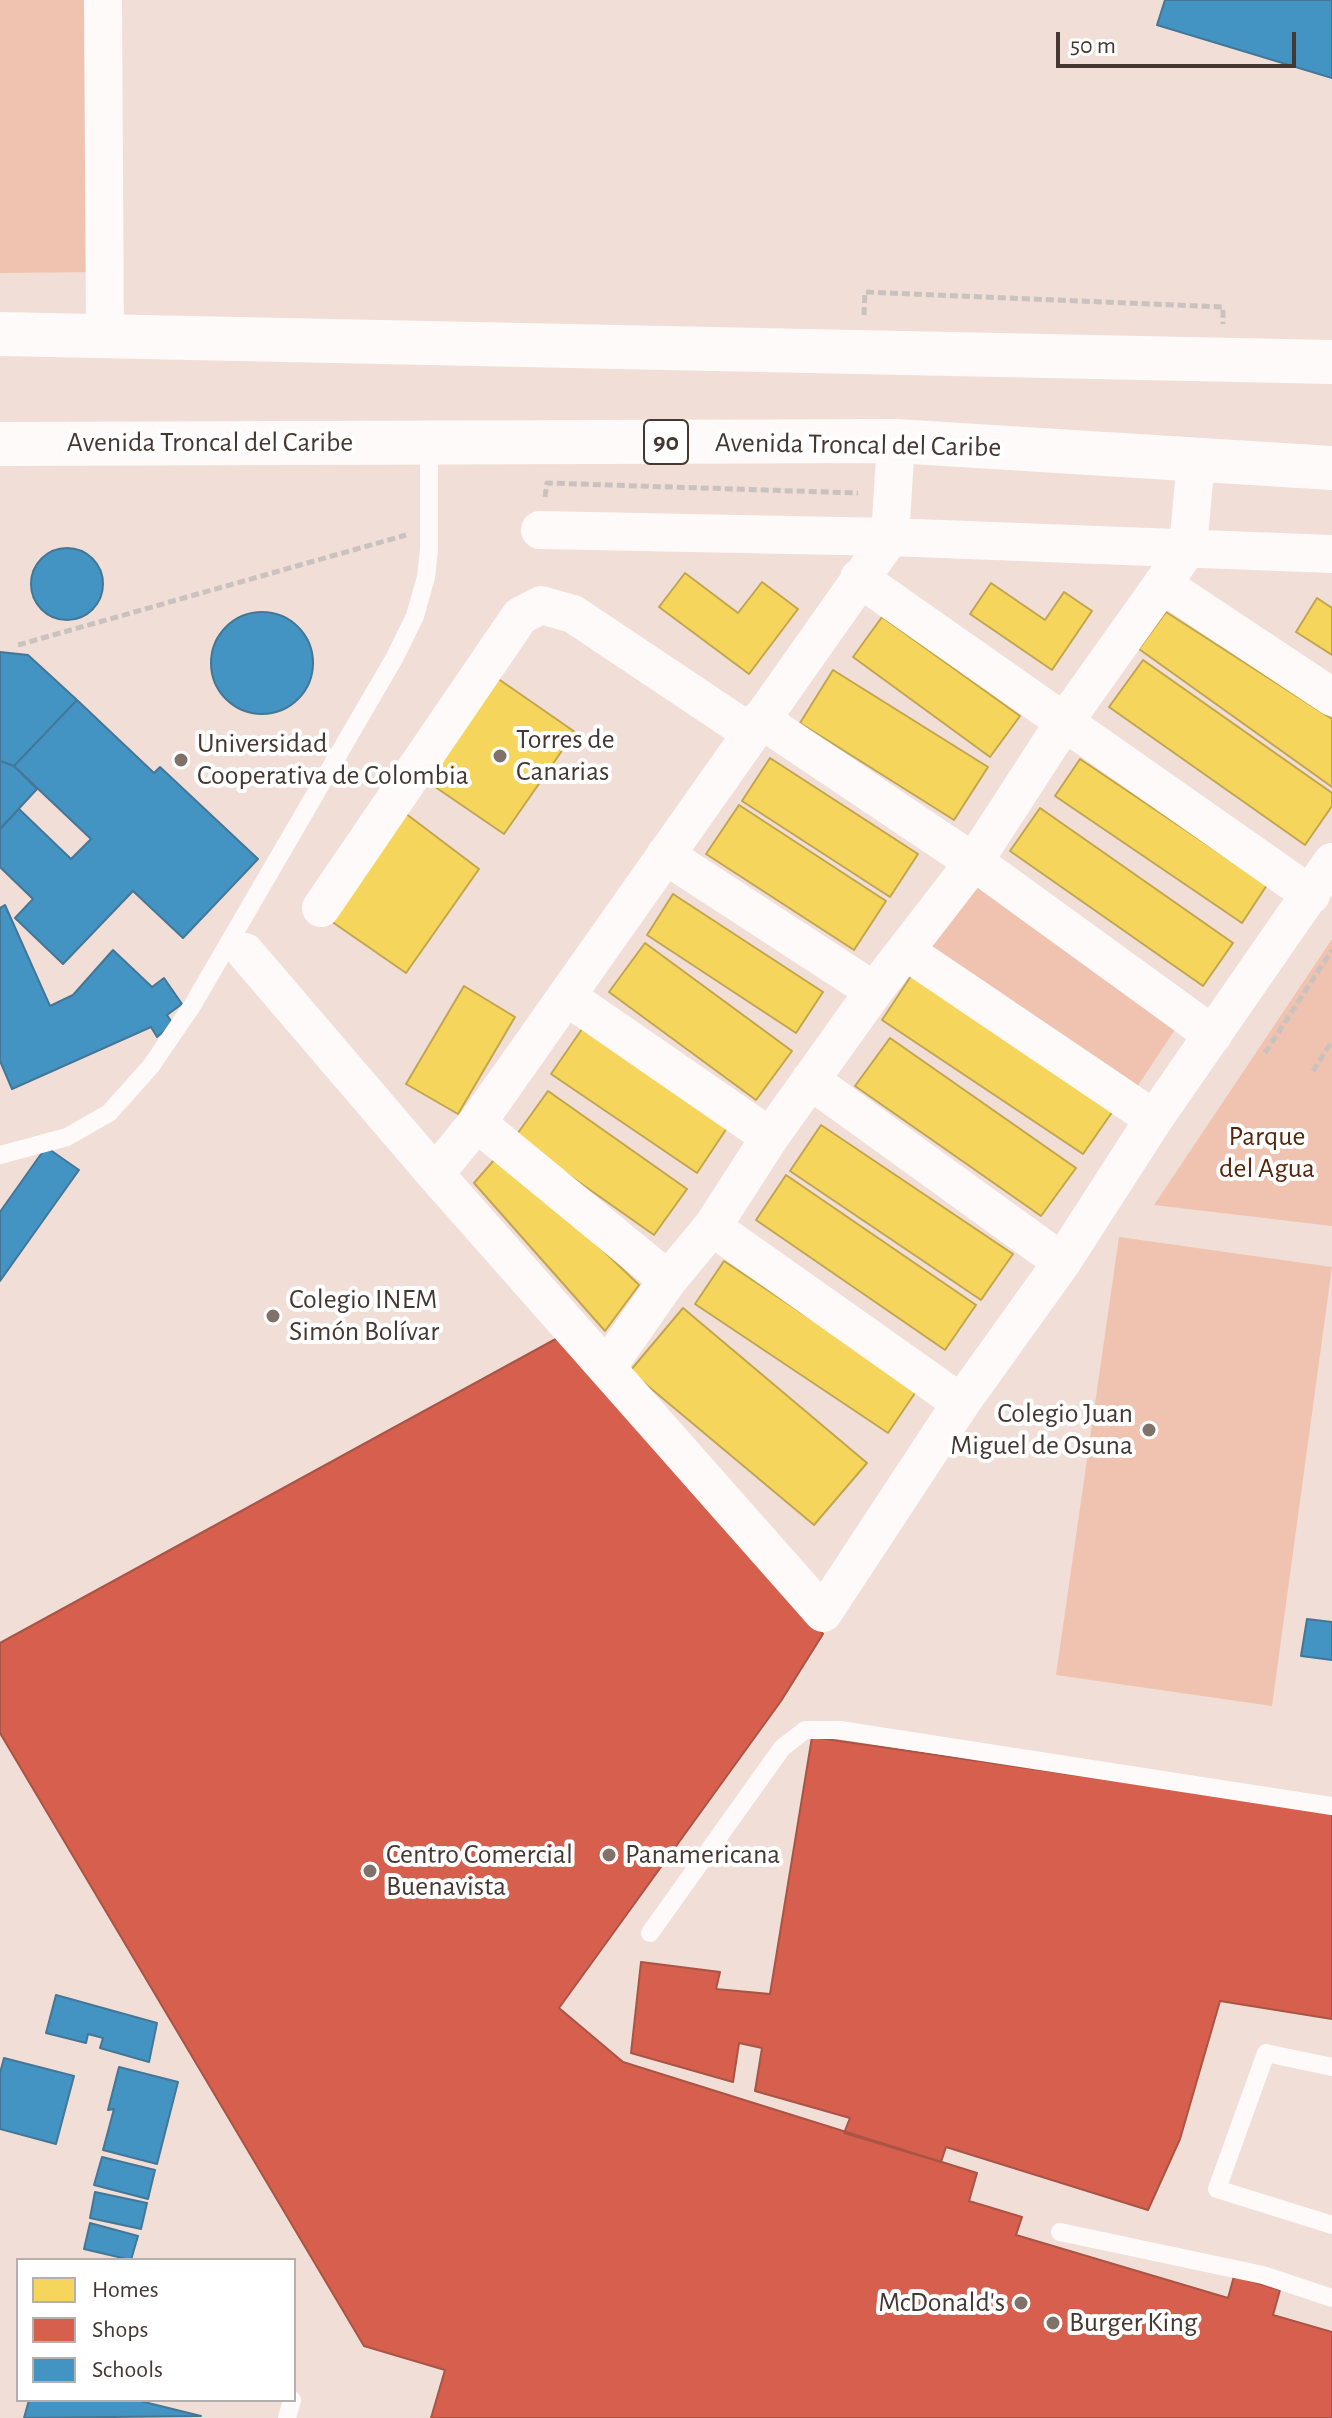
<!DOCTYPE html>
<html>
<head>
<meta charset="utf-8">
<style>
  body { margin:0 }
  #map { position:relative; width:1332px; height:2418px; overflow:hidden; background:#f1ded6; font-family:"Alegreya Sans",sans-serif }
  canvas { display:block }
  .legend { position:absolute; left:16px; top:2258px; width:280px; height:144px; box-sizing:border-box; background:#fff; border:2px solid #b5afad; margin:0; padding:10px 14px; list-style:none; font-size:24px; color:#453731 }
  .legend li { display:flex; align-items:center; gap:16px; height:40px }
  .legend b { width:40px; border:2px solid #b5afad }
  .scale { position:absolute; left:1056px; top:32px; width:240px; height:36px; box-sizing:border-box; border:4px solid #453731; border-top:0; padding-left:10px; font-size:24px; line-height:28px; white-space:nowrap; color:#453731; -webkit-text-stroke:6px #fff; paint-order:stroke }
</style>
</head>
<body>
<div id="map">
<canvas width="1332" height="2418"></canvas>
<ul class="legend">
<li><b style="height:22px;background:#f6d55c"></b>Homes</li>
<li><b style="height:22px;background:#d6604d"></b>Shops</li>
<li><b style="height:22px;background:#4393c3"></b>Schools</li>
</ul>
<div class="scale">50 m</div>
</div>
<script>
const ctx = document.querySelector('canvas').getContext('2d');
ctx.lineJoin = 'round';
function fill(path, color) {
  ctx.fillStyle = color;
  ctx.fill(path, 'evenodd');
}
function toPath(rows) {
  const path = new Path2D();
  for (const r of rows) {
    if (r.length === 3) {
      path.moveTo(r[0] + r[2], r[1]);
      path.arc(r[0], r[1], r[2], 0, 2 * Math.PI);
      continue;
    }
    path.moveTo(r[0], r[1]);
    for (let i = 2; i < r.length; i += 2) path.lineTo(r[i], r[i + 1]);
  }
  return path;
}
function stroke(path, color, width, dash) {
  ctx.strokeStyle = color;
  ctx.lineWidth = width;
  ctx.lineCap = dash ? 'butt' : 'round';
  ctx.setLineDash(dash || []);
  ctx.stroke(path);
}
function drawText(font, color, halo, rows, align = 'center') {
  ctx.font = font + ' "Alegreya Sans",sans-serif';
  ctx.lineWidth = 8;
  ctx.setLineDash([]);
  ctx.textBaseline = 'middle';
  ctx.strokeStyle = halo;
  ctx.fillStyle = color;
  for (const [text, x, y, turn = 0] of rows) {
    ctx.save();
    ctx.translate(x, y);
    ctx.rotate((+turn || 0) * Math.PI / 180);
    ctx.textAlign = isNaN(turn) ? turn : align;
    if (halo) ctx.strokeText(text, 0, 0);
    ctx.fillText(text, 0, 0);
    ctx.restore();
  }
}
const green = toPath([
  [0,0,91,0,97,272,0,273],
  [973,884,1182,1019,1137,1087,928,953],
  [1332,939,1332,1226,1154,1205],
  [1119,1237,1332,1267,1272,1706,1056,1675]
]);
const homes = toPath([
  [685,573,738,613,762,582,798,609,749,674,659,607,685,573],
  [991,583,1045,620,1064,592,1092,611,1052,670,970,614,991,583],
  [1317,598,1332,608,1332,655,1296,632,1317,598],
  [1166,612,1332,719,1332,787,1139,649,1166,612],
  [882,617,1020,716,990,757,853,657,882,617],
  [1143,660,1332,793,1332,806,1305,845,1109,707,1143,660],
  [833,670,988,767,954,820,800,723,833,670],
  [497,678,575,732,504,834,425,780,497,678],
  [770,758,918,854,890,897,742,801,770,758],
  [1080,759,1267,885,1242,923,1055,796,1080,759],
  [739,805,886,901,854,950,706,854,739,805],
  [1040,808,1233,943,1203,986,1010,851,1040,808],
  [401,810,479,869,406,973,328,919,401,810],
  [673,894,823,992,796,1033,647,935,673,894],
  [645,943,792,1051,756,1100,609,992,645,943],
  [913,973,1115,1108,1083,1154,882,1020,913,973],
  [464,986,515,1017,458,1114,406,1084,464,986],
  [582,1029,727,1128,697,1173,551,1074,582,1029],
  [890,1038,1076,1168,1041,1216,855,1086,890,1038],
  [548,1091,687,1189,654,1235,515,1137,548,1091],
  [821,1125,1013,1254,981,1300,790,1171,821,1125],
  [501,1152,639,1285,605,1331,474,1183,501,1152],
  [786,1175,976,1305,945,1350,756,1220,786,1175],
  [724,1261,917,1390,888,1433,695,1304,724,1261],
  [683,1308,867,1463,814,1525,630,1371,683,1308]
]);
const shops = toPath([
  [563,1335,823,1634,781,1701,559,2008,623,2062,977,2173,969,2201,1022,2217,1016,2235,1228,2298,1234,2276,1280,2290,1273,2315,1332,2332,1332,2418,431,2418,445,2370,364,2346,0,1733,0,1643,563,1335],
  [812,1737,1332,1812,1332,2019,1220,2001,1180,2139,1148,2210,946,2147,941,2162,844,2133,850,2118,755,2091,762,2048,739,2043,733,2082,631,2053,641,1962,720,1972,716,1989,770,1994,812,1737]
]);
const schools = toPath([
  [1165,0,1332,0,1332,78,1157,25,1165,0],
  [67,584,36],
  [262,663,51],
  [0,652,28,655,77,700,14,766,0,761,0,652],
  [77,700,154,773,160,767,258,859,183,938,133,891,63,964,15,918,33,899,0,867,0,829,19,809,71,859,91,839,14,766,77,700],
  [0,761,14,766,37,789,0,829,0,761],
  [5,905,50,1006,73,995,113,950,152,987,164,978,182,1004,167,1015,173,1024,157,1037,151,1027,12,1089,0,1061,0,908,5,905],
  [46,1147,79,1170,0,1281,0,1212,46,1147],
  [1307,1619,1332,1622,1332,1660,1301,1656,1307,1619],
  [56,1995,157,2023,149,2062,100,2048,103,2038,88,2034,86,2043,46,2033,56,1995],
  [4,2058,74,2076,56,2144,0,2129,0,2073,4,2058],
  [119,2067,178,2082,157,2164,103,2150,114,2109,108,2110,119,2067],
  [102,2157,155,2170,148,2199,94,2185,102,2157],
  [95,2192,147,2203,141,2229,90,2218,95,2192],
  [90,2223,138,2236,131,2260,84,2249,90,2223],
  [29,2400,136,2400,201,2416,24,2418,29,2400]
]);
const path = toPath([
  [864,315,865,292,1223,307,1223,324],
  [545,497,547,483,858,493],
  [18,645,406,535],
  [1265,1053,1332,950],
  [1313,1071,1332,1041]
]);
const lane = toPath([
  [0,1155,67,1137,109,1113,151,1066,192,1006,395,657,415,616,426,577,429,549,429,443],
  [650,1933,782,1748,805,1730,840,1730,1332,1806],
  [1332,2067,1266,2053,1217,2189,1332,2225],
  [1060,2232,1263,2275,1332,2298],
  [287,2418,292,2400]
]);
const street = toPath([
  [103,0,105,335],
  [540,530,890,537,1332,554],
  [859,578,1311,895],
  [1162,584,1332,697],
  [760,719,991,874,1213,1035],
  [665,855,874,991],
  [321,908,520,616,541,605,573,614,751,733],
  [245,952,435,1174,823,1613,961,1403,1062,1262,1154,1119,1332,862],
  [907,952,1154,1119],
  [566,996,770,1137],
  [810,1080,1062,1262],
  [477,1123,668,1280],
  [435,1174,479,1120,890,537,896,441],
  [712,1227,961,1403],
  [607,1367,668,1280,712,1227,770,1137,874,991,973,863,1065,721,1188,548,1196,459]
]);
const highway = toPath([
  [0,334,1332,362],
  [0,444,896,441,1332,468]
]);
const markers = [
  [500,756,8,"#81716b"],
  [181,760,8,"#81716b"],
  [273,1316,8,"#81716b"],
  [1149,1430,8,"#81716b"],
  [609,1855,8,"#81716b"],
  [370,1871,8,"#81716b"],
  [1021,2303,8,"#81716b"],
  [1053,2323,8,"#81716b"]
];
const shields = [
  [666,442,44]
];
const shieldNames = [
  ["90",666,442]
];
const streetNames = [
  ["Avenida Troncal del Caribe",210,443],
  ["Avenida Troncal del Caribe",858,445,1]
];
const poiNames = [
  ["Torres de",516,740],
  ["Canarias",516,772],
  ["Universidad",197,744],
  ["Cooperativa de Colombia",197,776],
  ["Colegio INEM",289,1300],
  ["Simón Bolívar",289,1332],
  ["Colegio Juan",1133,1414,"right"],
  ["Miguel de Osuna",1133,1446,"right"],
  ["Centro Comercial",386,1855],
  ["Buenavista",386,1887],
  ["Panamericana",625,1855],
  ["McDonald's",1005,2303,"right"],
  ["Burger King",1069,2323]
];
const parkNames = [
  ["Parque",1267,1137],
  ["del Agua",1267,1169]
];
fill(green, '#efc3b0');
fill(homes, '#f6d55c');
stroke(homes, '#c1a64f', 2);
fill(shops, '#d6604d');
stroke(shops, '#aa5445', 2);
fill(schools, '#4393c3');
stroke(schools, '#447797', 2);
stroke(path, '#cac2bf', 5, [8, 4]);
stroke(lane, '#fdfaf9', 18);
stroke(street, '#fdfaf9', 38);
stroke(highway, '#fdfaf9', 44);
for (const [x, y, r, color] of markers) {
  const dot = new Path2D();
  dot.arc(x, y, r, 0, 2 * Math.PI);
  ctx.fillStyle = color;
  ctx.fill(dot);
  stroke(dot, '#fff', 3);
}
for (const [x, y, w] of shields) {
  const box = new Path2D();
  box.roundRect(x - w / 2, y - 22, w, 44, 6);
  ctx.fillStyle = '#fff';
  ctx.fill(box);
  stroke(box, '#453731', 2);
}
drawText('bold 26px', '#453731', null, shieldNames);
drawText('28px', '#453731', '#fff', streetNames);
drawText('28px', '#453731', '#fff', poiNames, 'left');
drawText('28px', '#58260d', '#fff', parkNames);
</script>
</body>
</html>
